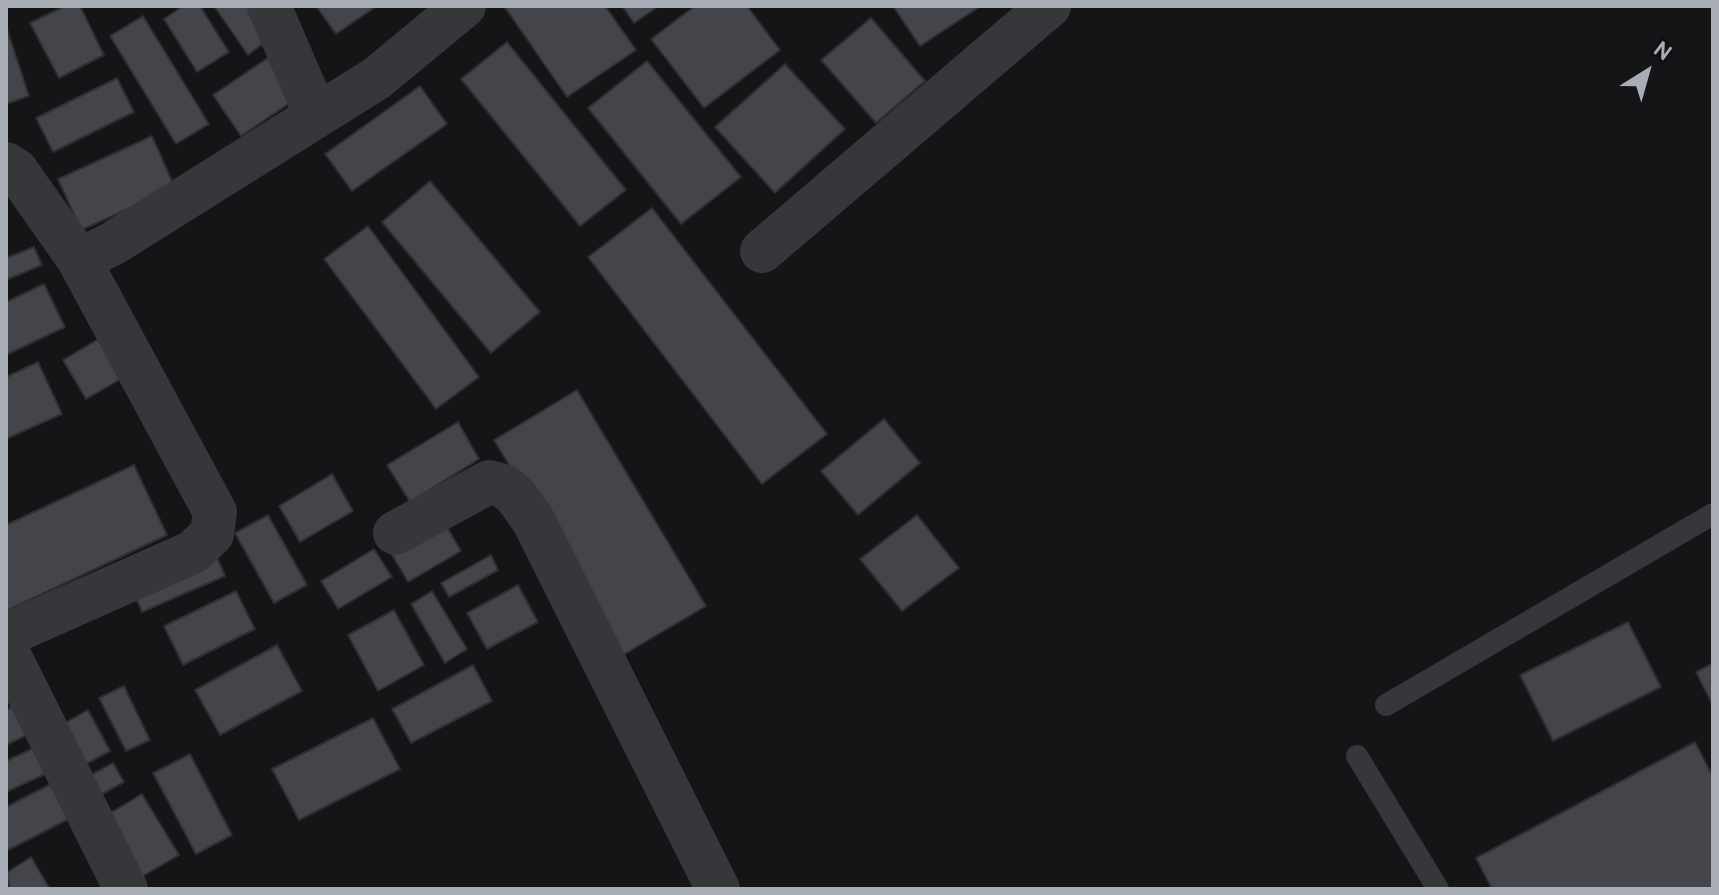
<!DOCTYPE html>
<html>
<head>
<meta charset="utf-8">
<style>
  body { margin:0 }
  #map { position:relative; width:1719px; height:895px; overflow:hidden; background:#151517; font-family:Overpass,sans-serif }
  canvas { display:block }
  .frame { position:absolute; inset:0; border:8px solid #a8adb6; pointer-events:none }
  .north { position:absolute; left:1607px; top:32px; width:80px; height:80px; -webkit-text-stroke:6px #101012; paint-order:stroke; rotate:37deg; font-size:22px; font-weight:700; line-height:32px; text-align:center; color:#a8adb6 }
  .north::after { content:''; display:block; margin:auto; width:28px; height:36px; background:#a8adb6; clip-path:polygon(50% 0,100% 100%,50% 72%,0 100%) }
</style>
</head>
<body>
<div id="map">
<canvas width="1719" height="895"></canvas>
<div class="frame"></div>
<div class="north">N</div>
</div>
<script>
const ctx = document.querySelector('canvas').getContext('2d');
ctx.lineJoin = 'round';
function fill(path, color) {
  ctx.fillStyle = color;
  ctx.fill(path, 'evenodd');
}
function toPath(rows) {
  const path = new Path2D();
  for (const r of rows) {
    path.moveTo(r[0], r[1]);
    for (let i = 2; i < r.length; i += 2) path.lineTo(r[i], r[i + 1]);
  }
  return path;
}
function stroke(path, color, width, dash) {
  ctx.strokeStyle = color;
  ctx.lineWidth = width;
  ctx.lineCap = dash ? 'butt' : 'round';
  ctx.setLineDash(dash || []);
  ctx.stroke(path);
}
const building = toPath([
  [65,6,80,6,104,55,59,78,30,23,65,6],
  [183,6,200,6,229,52,197,72,164,19,183,6],
  [214,6,256,6,276,34,248,55,214,6],
  [316,6,372,6,374,8,336,34,316,6],
  [504,6,605,6,636,50,567,97,504,6],
  [622,6,659,6,634,23,622,6],
  [695,6,747,6,780,50,704,108,651,39,695,6],
  [893,6,981,6,920,46,893,6],
  [143,16,209,124,176,144,110,36,143,16],
  [871,18,925,81,876,123,821,60,871,18],
  [7,29,29,96,6,104,6,29,7,29],
  [507,42,626,190,580,226,461,79,507,42],
  [275,53,303,94,241,136,213,95,275,53],
  [647,61,741,177,681,224,588,108,647,61],
  [785,64,845,129,775,193,715,127,785,64],
  [117,78,134,112,53,152,36,118,117,78],
  [420,86,447,124,352,191,325,154,420,86],
  [152,136,175,188,81,230,58,179,152,136],
  [430,181,540,312,491,353,382,222,430,181],
  [652,208,827,434,762,484,588,257,652,208],
  [368,226,479,377,436,409,324,259,368,226],
  [34,247,42,265,6,280,6,258,34,247],
  [44,284,65,327,6,355,6,302,44,284],
  [112,331,135,371,86,399,63,360,112,331],
  [38,362,62,414,6,439,6,377,38,362],
  [577,390,706,606,623,655,494,440,577,390],
  [884,419,920,463,858,515,821,471,884,419],
  [458,422,479,459,410,502,387,465,458,422],
  [134,465,167,535,6,611,6,525,134,465],
  [332,474,353,511,300,542,279,506,332,474],
  [268,515,307,585,274,603,235,533,268,515],
  [917,515,959,568,902,611,860,559,917,515],
  [441,517,461,551,408,582,388,548,441,517],
  [374,549,392,577,338,609,321,581,374,549],
  [216,555,225,576,142,612,133,591,216,555],
  [491,555,498,570,449,597,441,583,491,555],
  [518,585,538,622,487,649,467,613,518,585],
  [236,591,255,629,183,665,164,626,236,591],
  [432,591,467,649,445,663,411,604,432,591],
  [394,610,424,665,378,691,348,635,394,610],
  [1628,622,1661,687,1553,741,1520,675,1628,622],
  [277,645,302,691,220,735,195,690,277,645],
  [1713,663,1713,706,1696,672,1713,663],
  [473,665,492,701,411,743,392,709,473,665],
  [124,686,150,740,126,751,99,698,124,686],
  [25,701,39,729,6,745,6,710,25,701],
  [88,710,110,751,73,771,52,730,88,710],
  [373,718,400,769,299,820,272,769,373,718],
  [1695,742,1713,777,1713,889,1492,889,1476,858,1695,742],
  [40,745,52,771,6,792,6,761,40,745],
  [190,754,232,835,196,854,153,773,190,754],
  [113,763,124,782,84,804,74,784,113,763],
  [51,784,69,819,6,851,6,807,51,784],
  [142,794,179,855,131,883,95,822,142,794],
  [31,857,50,889,10,889,6,873,31,857]
]);
const lane = toPath([
  [1386,705,1713,514],
  [1357,756,1438,889]
]);
const street = toPath([
  [269,6,316,115],
  [6,164,16,170,79,260,112,244,377,78,464,6],
  [762,251,1049,6],
  [395,533,489,482,504,486,516,496,533,520,718,889],
  [6,635,193,552,212,534,215,512,79,260],
  [6,649,126,889]
]);
fill(building, '#44454a');
stroke(building, '#2f2f33', 2);
stroke(lane, '#36373b', 22);
stroke(street, '#36373b', 44);
</script>
</body>
</html>
